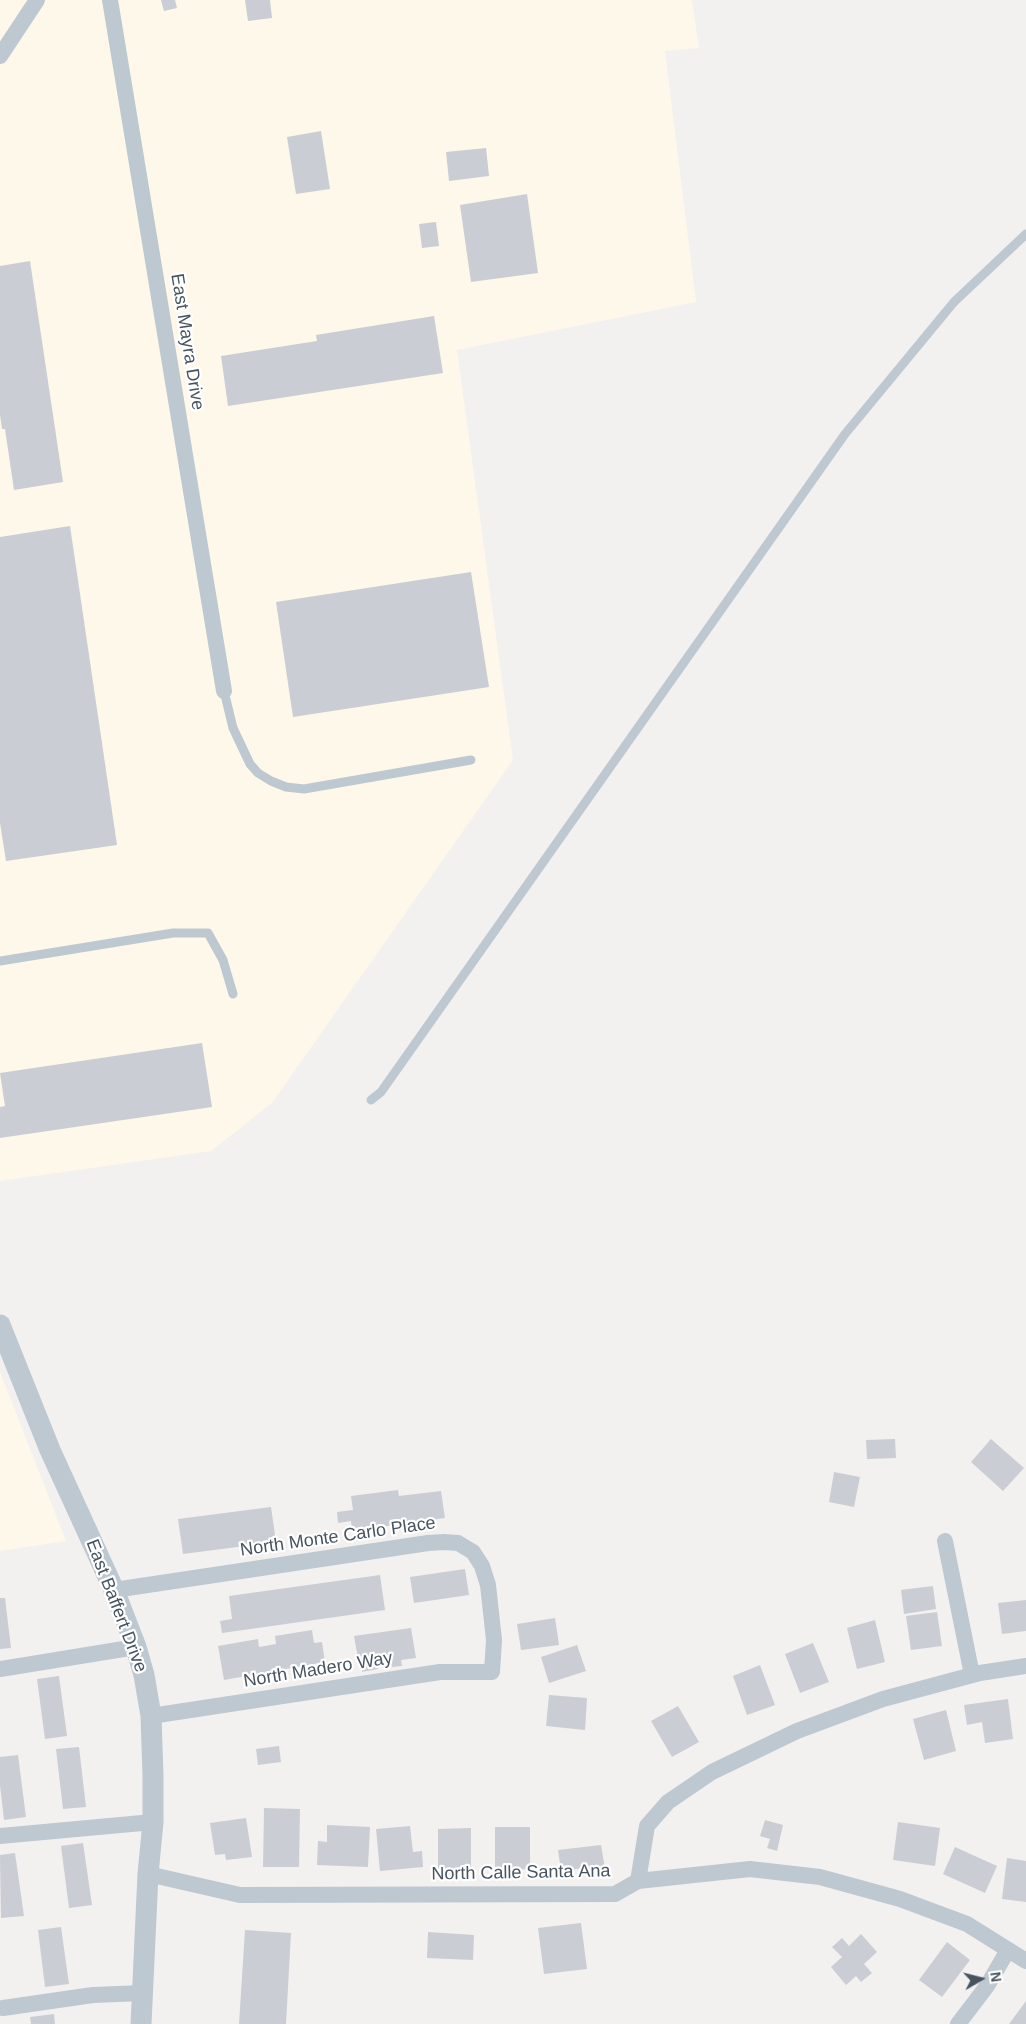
<!DOCTYPE html>
<html>
<head>
<meta charset="utf-8">
<style>
  body { margin:0 }
  #map { position:relative; width:1026px; height:2024px; overflow:hidden; background:#f3f0f0; font-family:Helvetica,sans-serif }
  canvas { display:block }
  .north { position:absolute; left:956px; top:1954px; width:50px; height:50px; -webkit-text-stroke:4px #fff; paint-order:stroke; rotate:82deg; font-size:14px; font-weight:700; line-height:20px; text-align:center; color:#475460 }
  .north::after { content:''; display:block; margin:auto; width:18px; height:22px; background:#475460; clip-path:polygon(50% 0,100% 100%,50% 72%,0 100%) }
</style>
</head>
<body>
<div id="map">
<canvas width="1026" height="2024"></canvas>
<div class="north">N</div>
</div>
<script>
const ctx = document.querySelector('canvas').getContext('2d');
ctx.lineJoin = 'round';
function fill(path, color) {
  ctx.fillStyle = color;
  ctx.fill(path, 'evenodd');
}
function toPath(rows) {
  const path = new Path2D();
  for (const r of rows) {
    path.moveTo(r[0], r[1]);
    for (let i = 2; i < r.length; i += 2) path.lineTo(r[i], r[i + 1]);
  }
  return path;
}
function stroke(path, color, width, dash) {
  ctx.strokeStyle = color;
  ctx.lineWidth = width;
  ctx.lineCap = dash ? 'butt' : 'round';
  ctx.setLineDash(dash || []);
  ctx.stroke(path);
}
function drawText(font, color, halo, rows, align = 'center') {
  ctx.font = font + ' Helvetica,sans-serif';
  ctx.lineWidth = 4.5;
  ctx.setLineDash([]);
  ctx.textBaseline = 'middle';
  ctx.strokeStyle = halo;
  ctx.fillStyle = color;
  for (const [text, x, y, turn = 0] of rows) {
    ctx.save();
    ctx.translate(x, y);
    ctx.rotate((+turn || 0) * Math.PI / 180);
    ctx.textAlign = isNaN(turn) ? turn : align;
    if (halo) ctx.strokeText(text, 0, 0);
    ctx.fillText(text, 0, 0);
    ctx.restore();
  }
}
const commercial = toPath([
  [0,0,692,0,699,48,665,51,696,302,457,350,513,760,272,1103,211,1151,0,1181],
  [0,1372,66,1541,0,1551]
]);
const building = toPath([
  [161,0,175,0,177,8,164,11],
  [245,0,270,0,272,18,248,21],
  [321,131,330,189,296,194,287,137],
  [486,148,489,176,449,181,446,152],
  [527,194,538,273,471,282,460,205],
  [436,222,439,246,422,248,419,224],
  [30,261,63,482,14,490,5,429,2,429,0,415,0,266],
  [434,316,443,373,228,406,221,356,317,341,316,335],
  [70,526,117,845,6,861,0,823,0,537],
  [471,572,489,687,293,717,276,602],
  [202,1043,212,1107,0,1138,0,1107,5,1106,0,1073],
  [895,1439,896,1458,867,1459,866,1440],
  [991,1439,1024,1468,1003,1491,971,1462],
  [834,1472,860,1477,854,1507,829,1502],
  [398,1490,399,1496,441,1491,445,1518,352,1531,351,1521,338,1523,337,1512,353,1510,351,1496],
  [271,1507,276,1542,183,1554,178,1519],
  [465,1569,469,1595,414,1603,410,1577],
  [380,1575,385,1610,222,1633,220,1621,232,1619,229,1596],
  [933,1586,936,1609,904,1614,901,1590],
  [0,1598,5,1598,11,1648,0,1649],
  [1026,1600,1026,1631,1002,1634,998,1603],
  [937,1612,942,1646,911,1650,906,1616],
  [555,1618,559,1645,521,1650,517,1624],
  [875,1620,885,1662,857,1669,847,1628],
  [411,1628,416,1658,401,1660,402,1666,392,1667,390,1661,377,1663,378,1669,362,1672,361,1664,359,1664,354,1636],
  [312,1630,314,1643,322,1642,325,1662,224,1680,218,1646,258,1639,259,1647,276,1644,275,1636],
  [813,1643,829,1682,800,1693,785,1654],
  [577,1645,586,1671,549,1683,541,1657],
  [760,1665,775,1705,747,1715,733,1676],
  [59,1676,67,1736,45,1739,37,1679],
  [549,1695,587,1698,585,1730,546,1726],
  [1008,1699,1013,1739,985,1743,982,1722,967,1725,964,1705],
  [678,1706,699,1742,672,1757,651,1721],
  [946,1710,956,1751,924,1760,913,1719],
  [279,1746,281,1762,258,1765,256,1749],
  [79,1747,86,1807,63,1809,56,1749],
  [18,1755,26,1817,4,1820,0,1785,0,1757],
  [264,1808,300,1809,299,1867,263,1867],
  [246,1818,252,1857,226,1860,225,1854,215,1855,210,1823],
  [765,1820,783,1825,777,1851,767,1848,770,1839,760,1836],
  [898,1822,940,1828,935,1866,893,1860],
  [327,1825,370,1827,368,1867,317,1865,318,1841,327,1842],
  [410,1826,413,1852,422,1851,423,1867,380,1871,376,1829],
  [495,1827,530,1827,530,1869,495,1870],
  [471,1828,471,1870,438,1871,438,1829],
  [83,1843,92,1905,69,1908,61,1846],
  [601,1845,605,1868,585,1871,584,1868,561,1871,558,1850],
  [955,1847,997,1866,985,1893,943,1874],
  [15,1853,24,1916,1,1918,0,1855],
  [1007,1858,1026,1861,1026,1902,1002,1899],
  [581,1923,587,1969,544,1974,538,1928],
  [61,1927,69,1984,45,1987,38,1930],
  [245,1930,291,1933,286,2024,239,2024],
  [428,1932,474,1935,473,1960,427,1958],
  [861,1934,877,1952,864,1964,872,1973,861,1982,856,1976,846,1985,831,1967,842,1957,832,1947,842,1938,849,1946],
  [947,1942,970,1960,942,1997,919,1980],
  [1026,2001,1026,2024,1009,2024],
  [54,2014,55,2024,31,2024,30,2017]
]);
const service = toPath([
  [224,691,233,728,250,764,258,773,271,781,286,787,304,789,471,760],
  [0,961,173,933,208,933,223,960,233,994],
  [371,1100,381,1092,845,434,954,302,1026,234]
]);
const minor = toPath([
  [110,0,224,691],
  [0,56,37,0],
  [945,1541,972,1675],
  [114,1590,428,1543,444,1542,458,1543,473,1552,482,1566,488,1585,494,1640,492,1672,440,1672,151,1716],
  [0,1669,136,1647],
  [0,1836,153,1822],
  [148,1874,240,1895,615,1894,638,1881,750,1869,820,1877,900,1899,967,1924,1026,1961],
  [638,1881,647,1826,668,1802,712,1772,797,1731,883,1699,980,1673,1026,1666],
  [3,2008,93,1995,143,1993],
  [958,2024,987,1986,1008,1950]
]);
const tertiary = toPath([
  [0,1325,50,1450,114,1590,136,1647,144,1675,151,1716,153,1776,153,1822,148,1874,141,2024]
]);
const streetNames = [
  ["East Mayra Drive",187,342,81],
  ["North Monte Carlo Place",338,1537,-8],
  ["East Baffert Drive",116,1606,69],
  ["North Madero Way",318,1670,-9],
  ["North Calle Santa Ana",521,1873,-1]
];
fill(commercial, '#fdf8ea');
fill(building, '#cacdd3');
stroke(service, '#bdc8d1', 9);
stroke(minor, '#bdc8d1', 16);
stroke(tertiary, '#bdc8d1', 21);
drawText('18px', '#475460', '#fff', streetNames);
</script>
</body>
</html>
